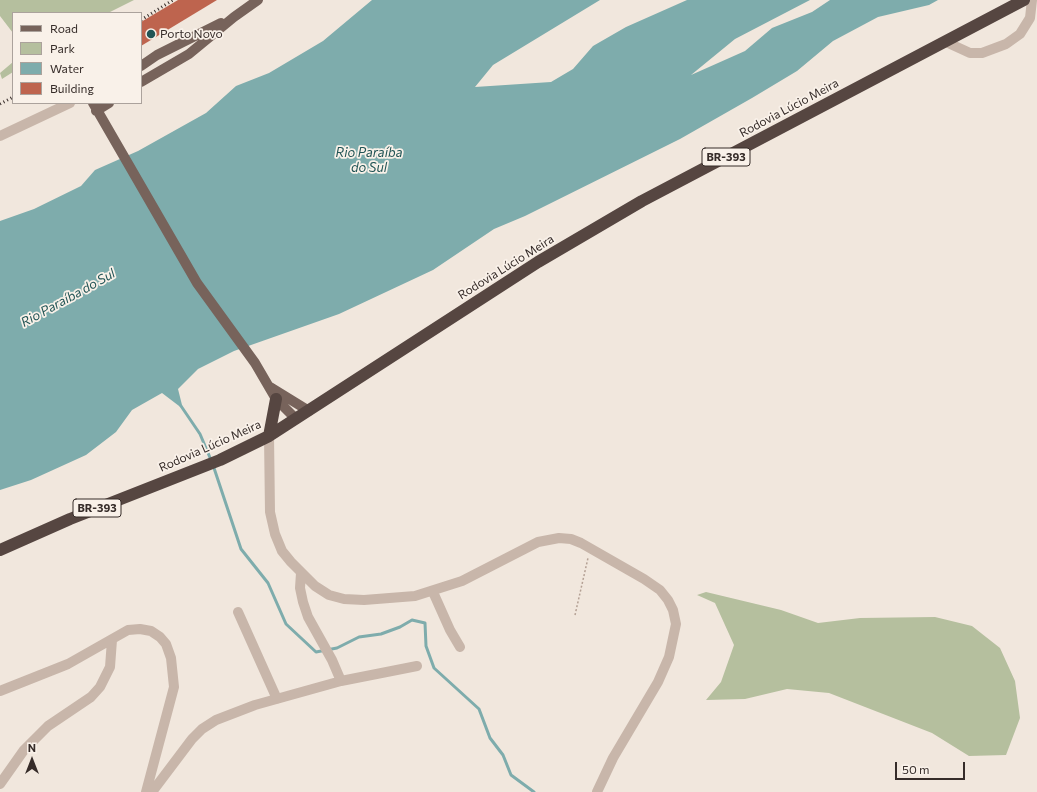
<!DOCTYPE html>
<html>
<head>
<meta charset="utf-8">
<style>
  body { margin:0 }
  #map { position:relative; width:1037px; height:792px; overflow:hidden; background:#f1e7dd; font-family:Commissioner,sans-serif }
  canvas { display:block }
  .legend { position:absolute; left:12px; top:12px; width:130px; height:92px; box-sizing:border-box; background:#f9f1e9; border:1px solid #aba29c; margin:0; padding:5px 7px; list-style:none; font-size:12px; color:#362c29 }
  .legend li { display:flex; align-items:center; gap:8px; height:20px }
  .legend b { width:20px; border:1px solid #aba29c }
  .north { position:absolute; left:12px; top:740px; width:40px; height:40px; -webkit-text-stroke:3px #f9f1e9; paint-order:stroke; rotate:0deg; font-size:11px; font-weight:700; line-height:16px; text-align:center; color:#362c29 }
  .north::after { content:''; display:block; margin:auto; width:14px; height:18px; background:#362c29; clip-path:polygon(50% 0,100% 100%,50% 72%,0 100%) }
  .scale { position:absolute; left:895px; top:762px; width:70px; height:18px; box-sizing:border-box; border:2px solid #362c29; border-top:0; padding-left:5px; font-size:12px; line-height:14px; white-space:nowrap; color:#362c29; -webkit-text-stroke:3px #f9f1e9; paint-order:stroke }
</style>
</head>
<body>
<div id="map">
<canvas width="1037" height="792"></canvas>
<ul class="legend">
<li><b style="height:5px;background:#77635b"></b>Road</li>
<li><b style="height:11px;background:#b5bf9e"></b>Park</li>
<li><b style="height:11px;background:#7eacac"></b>Water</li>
<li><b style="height:11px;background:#be644e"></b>Building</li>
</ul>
<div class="north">N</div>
<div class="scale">50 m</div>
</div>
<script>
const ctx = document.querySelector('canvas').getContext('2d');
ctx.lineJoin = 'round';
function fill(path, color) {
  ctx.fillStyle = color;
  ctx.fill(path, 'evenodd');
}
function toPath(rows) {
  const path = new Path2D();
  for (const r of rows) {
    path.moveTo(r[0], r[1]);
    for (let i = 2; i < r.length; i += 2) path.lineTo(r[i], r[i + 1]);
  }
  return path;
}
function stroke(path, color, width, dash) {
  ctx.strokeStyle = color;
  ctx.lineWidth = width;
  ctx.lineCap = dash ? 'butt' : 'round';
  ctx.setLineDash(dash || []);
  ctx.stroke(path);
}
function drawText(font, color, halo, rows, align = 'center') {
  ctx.font = font + ' Commissioner,sans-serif';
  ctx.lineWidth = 3.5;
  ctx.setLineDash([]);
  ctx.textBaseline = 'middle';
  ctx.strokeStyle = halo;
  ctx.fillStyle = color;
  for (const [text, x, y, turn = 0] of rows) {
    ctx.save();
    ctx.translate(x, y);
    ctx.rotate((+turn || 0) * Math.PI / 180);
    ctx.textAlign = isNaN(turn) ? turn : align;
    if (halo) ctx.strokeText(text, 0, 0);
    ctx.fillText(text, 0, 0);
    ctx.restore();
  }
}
const green = toPath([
  [0,0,134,0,108,13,13,13,13,33,0,16],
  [13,62,13,72,2,79,0,73],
  [706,592,781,610,818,623,860,618,935,617,972,626,1000,648,1015,681,1020,718,1006,755,969,756,932,733,829,693,787,689,745,699,706,700,721,682,734,645,715,603,697,595]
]);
const water = toPath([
  [372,0,600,0,493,65,475,87,551,82,573,69,593,46,626,27,687,0,810,0,735,39,691,75,745,51,772,28,812,12,830,0,938,0,929,5,878,17,833,41,797,71,752,98,680,139,525,216,494,229,433,270,339,314,234,351,198,369,178,389,183,409,162,393,132,410,116,432,86,455,31,480,0,490,0,221,34,209,81,186,95,170,138,151,206,113,236,86,269,73,323,41]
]);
const stream = toPath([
  [181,406,200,434,211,460],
  [213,465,241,549,268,583,286,624,316,652,337,648,359,637,381,634,400,627,412,620,425,623,426,646,434,668,479,709,490,738,503,755,511,775,534,792]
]);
const building = toPath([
  [178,0,217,0,141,46,141,22]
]);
const path = toPath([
  [575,615,588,558]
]);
const minor = toPath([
  [946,42,970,53,982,53,1006,44,1020,34,1030,18,1032,0],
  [0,136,70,103],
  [269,436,270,512,275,534,282,551,291,562,315,586,329,595,344,599,364,600,415,596,462,581,538,542,559,538,571,539,581,543,644,579,660,590,668,600,673,610,676,624,669,657,658,682,613,758,597,792],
  [433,592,450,630,460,647],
  [238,612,277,699],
  [341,681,417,666],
  [0,691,68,664,128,630,140,629,151,631,160,637,166,644,171,658,174,687,146,792],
  [0,784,24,750,48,726,91,697,100,687,110,667,112,640],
  [152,792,192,739,202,729,216,720,255,705,341,681,332,660,308,617,303,602,300,588,301,573]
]);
const major = toPath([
  [141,66,157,55,221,23],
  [141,82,189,54,234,17,258,0],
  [93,103,197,283,255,363,276,399,296,419],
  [96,111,109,103],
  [270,387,309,411]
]);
const highway = toPath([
  [269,436,276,399],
  [0,550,70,519,220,460,269,436,538,262,642,201,1024,0]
]);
const rail = toPath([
  [141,20,173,0],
  [0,104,13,97]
]);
const markers = [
  [151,34,5,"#215455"]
];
const shields = [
  [726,157,48],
  [97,508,48]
];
const shieldNames = [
  ["BR-393",726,157],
  ["BR-393",97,508]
];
const poiNames = [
  ["Porto Novo",160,34]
];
const streetNames = [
  ["Rodovia Lúcio Meira",789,108,-28],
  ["Rodovia Lúcio Meira",506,267,-32],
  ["Rodovia Lúcio Meira",210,446,-24]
];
const waterNames = [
  ["Rio Paraíba",369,153],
  ["do Sul",369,168],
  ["Rio Paraíba do Sul",68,298,-29]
];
fill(green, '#b5bf9e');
fill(water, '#7eacac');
stroke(stream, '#7eacac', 3);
fill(building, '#be644e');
stroke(path, '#b4a094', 1.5, [2, 2]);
stroke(minor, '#c8b6aa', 10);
stroke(major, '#77635b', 10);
stroke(highway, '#564641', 12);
stroke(rail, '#362c29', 3, [1, 3]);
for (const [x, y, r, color] of markers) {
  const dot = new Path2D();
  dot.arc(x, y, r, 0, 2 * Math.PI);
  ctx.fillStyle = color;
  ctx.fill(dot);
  stroke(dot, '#f9f1e9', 1.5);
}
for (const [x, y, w] of shields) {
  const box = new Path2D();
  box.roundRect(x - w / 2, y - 9, w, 18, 3);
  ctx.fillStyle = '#f9f1e9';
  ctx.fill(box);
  stroke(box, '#362c29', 1);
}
drawText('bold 11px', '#362c29', null, shieldNames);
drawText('12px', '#362c29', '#f9f1e9', poiNames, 'left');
drawText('12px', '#362c29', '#f9f1e9', streetNames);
drawText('italic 13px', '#215455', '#f9f1e9', waterNames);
</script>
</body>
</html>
